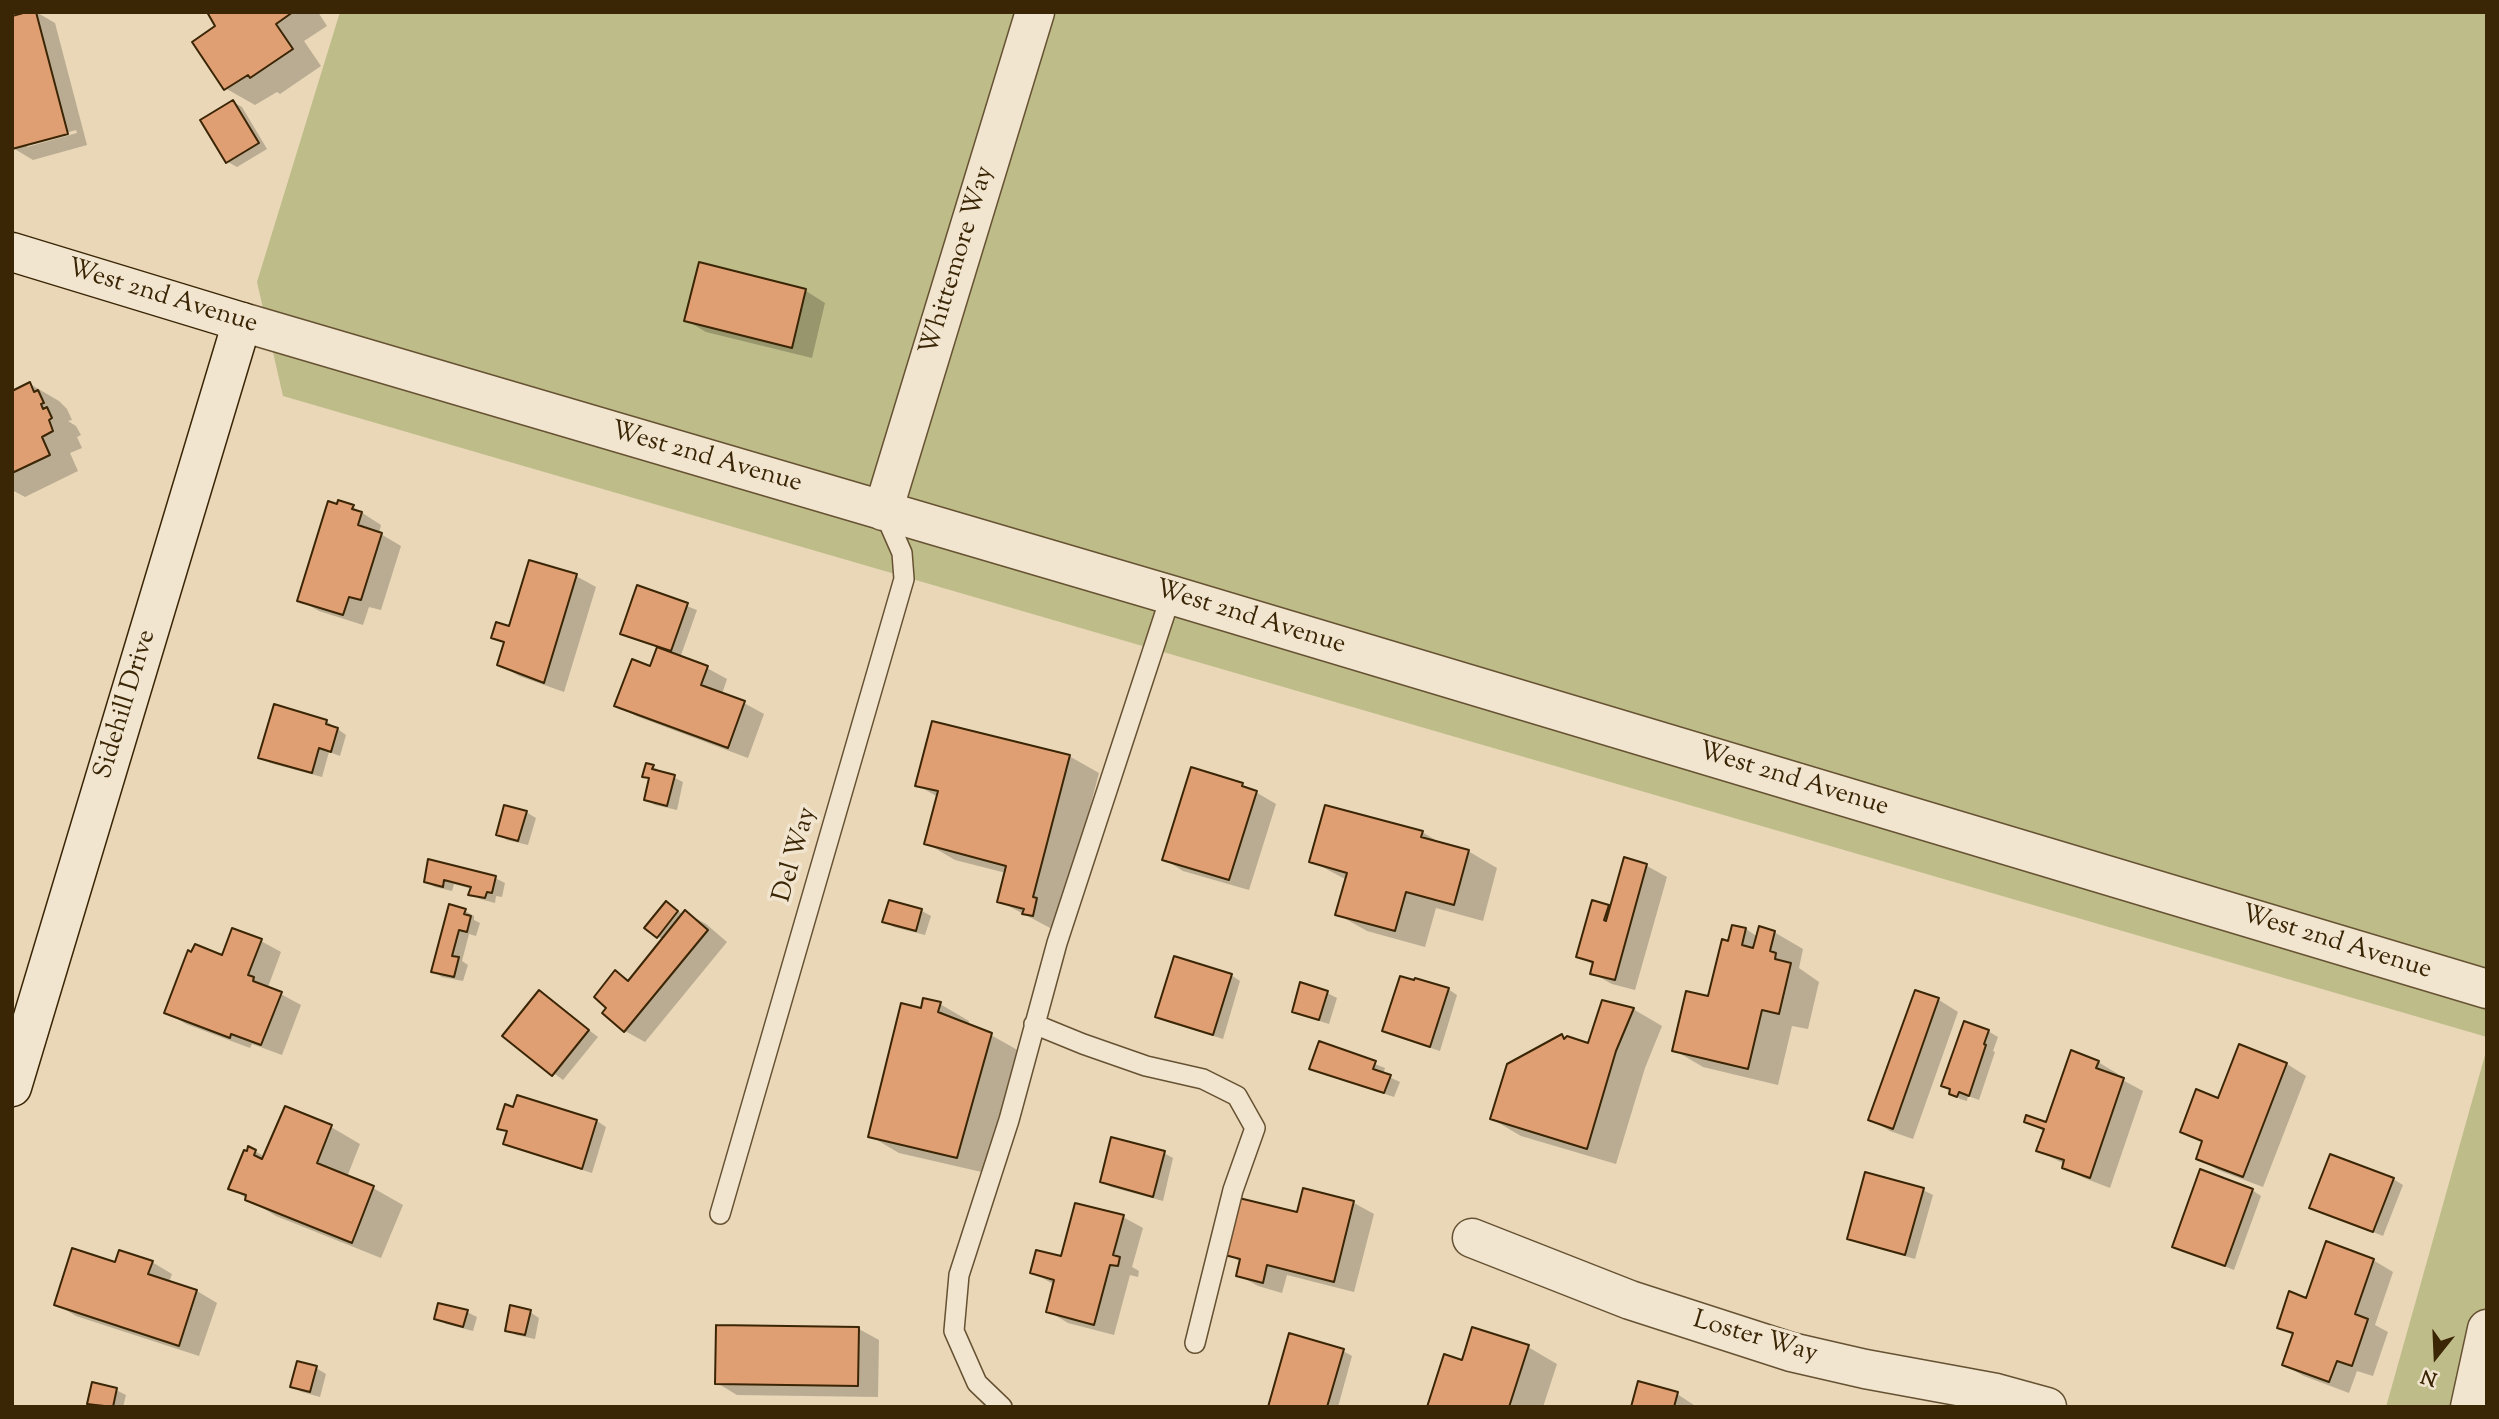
<!DOCTYPE html>
<html>
<head>
<meta charset="utf-8">
<style>
  body { margin:0 }
  #map { position:relative; width:2499px; height:1419px; overflow:hidden; background:#e9d7b7; font-family:"Sorts Mill Goudy",serif }
  canvas { display:block }
  .frame { position:absolute; inset:0; border:14px solid #3a2505; pointer-events:none }
  .north { position:absolute; left:2401px; top:1321px; width:70px; height:70px; -webkit-text-stroke:5px #f1e5d0; paint-order:stroke; rotate:198deg; font-size:19px; font-weight:700; line-height:28px; text-align:center; color:#3a2505 }
  .north::after { content:''; display:block; margin:auto; width:24px; height:32px; background:#3a2505; clip-path:polygon(50% 0,100% 100%,50% 72%,0 100%) }
</style>
</head>
<body>
<div id="map">
<canvas width="2499" height="1419"></canvas>
<div class="frame"></div>
<div class="north">N</div>
</div>
<script>
const ctx = document.querySelector('canvas').getContext('2d');
ctx.lineJoin = 'round';
function fill(path, color) {
  ctx.fillStyle = color;
  ctx.fill(path, 'evenodd');
}
function toPath(rows) {
  const path = new Path2D();
  for (const r of rows) {
    path.moveTo(r[0], r[1]);
    for (let i = 2; i < r.length; i += 2) path.lineTo(r[i], r[i + 1]);
  }
  return path;
}
function stroke(path, color, width, dash) {
  ctx.strokeStyle = color;
  ctx.lineWidth = width;
  ctx.lineCap = dash ? 'butt' : 'round';
  ctx.setLineDash(dash || []);
  ctx.stroke(path);
}
function drawText(font, color, halo, rows, align = 'center') {
  ctx.font = font + ' "Sorts Mill Goudy",serif';
  ctx.lineWidth = 7;
  ctx.setLineDash([]);
  ctx.textBaseline = 'middle';
  ctx.strokeStyle = halo;
  ctx.fillStyle = color;
  for (const [text, x, y, turn = 0] of rows) {
    ctx.save();
    ctx.translate(x, y);
    ctx.rotate((+turn || 0) * Math.PI / 180);
    ctx.textAlign = isNaN(turn) ? turn : align;
    if (halo) ctx.strokeText(text, 0, 0);
    ctx.fillText(text, 0, 0);
    ctx.restore();
  }
}
const green = toPath([
  [340,12,2487,12,2487,1037,283,396,257,282],
  [2487,1048,2487,1407,2386,1407]
]);
const shadow = toPath([
  [36,12,55,23,87,145,33,160,13,148],
  [76,130,77,133,27,147,27,144],
  [209,12,318,12,327,26,304,41,321,66,280,94,277,92,255,105,225,88,218,26],
  [233,102,242,107,267,149,237,167,228,162],
  [700,265,806,291,825,303,812,358,706,332,686,320],
  [30,384,59,401,67,409,72,420,68,421,76,426,81,435,77,437,82,448,70,453,78,471,25,497,12,490,12,393],
  [353,507,381,525,379,533,401,546,381,610,369,607,363,625,319,611,299,600],
  [576,576,596,587,564,692,519,676,499,664,505,644,493,637,510,628],
  [638,587,697,610,680,658,707,668,727,679,722,694,744,703,764,714,748,758,636,716,617,705,651,668,659,647,623,633],
  [326,721,346,735,340,756,329,752,322,777,270,763,260,757],
  [1069,756,1099,773,1062,914,1054,930,999,901,1006,873,955,860,926,843,938,797,917,785],
  [653,767,683,782,677,810,655,805,646,800,651,779,644,776],
  [1242,784,1276,804,1249,890,1183,871,1164,859],
  [526,812,536,818,528,845,507,840,498,834],
  [1422,832,1444,845,1468,851,1497,868,1483,921,1436,908,1425,947,1367,931,1337,914,1347,880,1311,861],
  [1625,859,1647,866,1667,877,1635,990,1612,984,1592,973,1594,965,1578,956,1608,906,1611,908],
  [429,861,495,878,505,883,502,897,496,896,495,903,480,899,470,894,472,889,454,884,452,891,435,887,426,882],
  [890,902,922,911,931,916,925,935,894,927,884,921],
  [666,903,684,915,686,913,706,924,727,942,645,1042,625,1031,608,1007,616,973,630,981,663,940,647,928],
  [465,911,474,916,474,920,480,923,476,936,469,934,462,961,468,965,463,981,442,977,433,971],
  [1746,929,1758,937,1774,932,1803,949,1799,968,1819,982,1808,1029,1792,1026,1778,1085,1703,1067,1674,1050,1709,999],
  [261,941,281,952,268,987,301,1005,282,1055,252,1044,250,1048,186,1024,166,1012,223,957],
  [1231,975,1240,981,1223,1039,1167,1022,1157,1016],
  [1448,989,1457,995,1440,1051,1394,1036,1384,1031],
  [539,992,598,1037,563,1080,504,1036],
  [1916,992,1939,1000,1958,1012,1913,1139,1890,1131,1870,1119],
  [1327,993,1337,998,1329,1024,1303,1016,1294,1011],
  [940,1004,969,1021,968,1026,991,1035,1021,1052,986,1173,899,1153,870,1136,922,1010],
  [1633,1009,1662,1026,1645,1068,1616,1164,1521,1136,1492,1119,1562,1036,1589,1045],
  [1988,1031,1998,1037,1993,1051,1995,1052,1979,1100,1968,1096,1967,1101,1960,1099,1943,1085],
  [1320,1043,1385,1068,1383,1074,1400,1082,1394,1097,1321,1073,1311,1068],
  [2240,1046,2287,1064,2306,1076,2263,1187,2218,1170,2198,1158,2203,1143,2182,1131,2219,1100],
  [2098,1062,2118,1074,2117,1077,2143,1091,2110,1188,2084,1178,2064,1167,2065,1164,2038,1151,2045,1132,2026,1121,2047,1124],
  [518,1097,597,1121,606,1127,592,1173,514,1148,505,1143,508,1133,499,1128,514,1109],
  [331,1127,360,1144,347,1177,373,1188,403,1205,381,1258,276,1216,230,1188,255,1151,265,1157],
  [1164,1153,1173,1158,1163,1201,1111,1187,1102,1182],
  [2393,1179,2403,1185,2383,1236,2311,1207],
  [1304,1190,1354,1203,1374,1214,1354,1292,1287,1275,1282,1293,1258,1286,1238,1275,1241,1262,1227,1254,1298,1214],
  [1923,1190,1933,1195,1915,1259,1858,1243,1849,1238],
  [2252,1190,2261,1196,2234,1270,2174,1246],
  [1123,1217,1143,1228,1132,1267,1139,1271,1138,1277,1130,1275,1114,1335,1068,1323,1048,1311,1055,1285,1032,1272,1062,1258],
  [2373,1260,2393,1272,2375,1325,2388,1332,2373,1376,2357,1371,2349,1393,2304,1376,2284,1365,2294,1336,2279,1327],
  [152,1262,172,1274,169,1282,197,1291,217,1303,199,1356,76,1316,56,1304,116,1264],
  [467,1312,477,1317,473,1331,446,1324,436,1318],
  [530,1312,539,1318,535,1339,516,1335,507,1330],
  [859,1329,879,1340,878,1397,737,1395,717,1383],
  [1528,1347,1557,1364,1543,1407,1429,1407,1463,1362],
  [1343,1351,1352,1356,1338,1407,1269,1407],
  [316,1368,326,1374,320,1397,302,1392,292,1387],
  [116,1390,126,1395,123,1407,96,1407,89,1403],
  [1677,1394,1697,1407,1633,1407]
]);
const building = toPath([
  [27,12,36,12,68,134,12,149,12,16,27,12],
  [207,12,293,12,276,24,293,49,250,78,248,75,224,90,192,42,215,26,207,12],
  [233,100,259,143,226,163,200,120,233,100],
  [699,262,806,289,792,348,684,321,699,262],
  [30,382,34,392,38,390,44,403,41,404,43,409,47,407,52,418,49,420,53,431,42,437,50,455,12,473,12,391,30,382],
  [338,500,354,505,352,509,362,512,358,525,382,533,361,600,349,597,343,615,297,601,328,501,337,504,338,500],
  [529,560,577,574,544,683,497,665,504,642,491,638,496,622,509,626,529,560],
  [637,585,688,603,671,651,620,634,637,585],
  [657,647,708,666,701,685,745,701,728,748,614,706,632,659,650,666,657,647],
  [274,704,327,720,326,724,338,728,331,752,319,748,312,773,258,758,274,704],
  [932,721,1070,755,1033,897,1037,898,1033,916,1022,914,1024,909,997,902,1006,866,924,844,938,791,915,786,932,721],
  [646,763,654,765,652,769,675,775,667,806,644,800,649,778,642,777,646,763],
  [1191,767,1243,783,1242,786,1257,791,1229,880,1162,860,1191,767],
  [504,805,527,811,518,841,496,835,504,805],
  [1325,805,1423,831,1421,837,1469,850,1454,905,1406,892,1395,931,1335,915,1347,873,1309,862,1325,805],
  [1624,857,1647,864,1615,980,1590,974,1593,962,1576,957,1592,900,1609,905,1604,920,1606,921,1624,857],
  [428,859,496,876,492,893,487,892,485,898,468,895,471,887,444,880,443,887,424,882,428,859],
  [889,900,922,909,916,931,882,922,889,900],
  [666,901,678,911,657,938,644,928,666,901],
  [449,904,466,909,464,914,471,916,467,932,459,930,452,956,459,957,454,977,431,972,449,904],
  [685,910,708,930,624,1032,602,1013,606,1008,594,997,615,970,628,981,685,910],
  [1732,925,1746,928,1742,945,1753,948,1759,926,1775,931,1770,951,1776,953,1775,959,1791,963,1779,1014,1762,1010,1748,1069,1672,1051,1686,991,1708,996,1722,939,1728,941,1732,925],
  [232,928,262,939,248,975,254,977,253,981,282,992,261,1045,231,1034,230,1038,164,1013,188,950,191,952,195,944,222,955,232,928],
  [1174,956,1232,974,1213,1035,1155,1017,1174,956],
  [1400,976,1414,980,1415,978,1449,988,1430,1047,1382,1031,1400,976],
  [1300,982,1328,991,1319,1020,1292,1012,1300,982],
  [539,990,589,1030,552,1076,502,1036,539,990],
  [1915,990,1939,998,1893,1129,1868,1120,1915,990],
  [923,998,941,1002,938,1012,992,1033,957,1158,868,1137,901,1003,921,1008,923,998],
  [1602,1000,1634,1008,1616,1051,1587,1149,1490,1119,1507,1064,1562,1034,1564,1039,1567,1036,1588,1043,1602,1000],
  [1964,1021,1989,1030,1984,1044,1986,1045,1969,1096,1959,1092,1957,1097,1949,1094,1950,1089,1941,1086,1964,1021],
  [1319,1041,1376,1061,1373,1069,1391,1075,1384,1093,1309,1069,1319,1041],
  [2239,1044,2287,1063,2243,1177,2196,1159,2202,1141,2180,1132,2196,1089,2218,1098,2239,1044],
  [2071,1050,2099,1061,2096,1068,2124,1078,2090,1178,2062,1168,2064,1160,2036,1151,2044,1129,2024,1122,2026,1115,2046,1122,2071,1050],
  [517,1095,597,1120,582,1169,503,1144,507,1131,497,1129,505,1104,513,1107,517,1095],
  [285,1106,332,1125,317,1163,374,1186,352,1243,245,1200,246,1195,228,1189,244,1150,247,1151,248,1146,256,1150,254,1155,262,1159,285,1106],
  [1111,1137,1165,1151,1153,1197,1100,1182,1111,1137],
  [2330,1154,2394,1178,2373,1232,2309,1208,2330,1154],
  [2200,1169,2253,1189,2225,1266,2172,1247,2200,1169],
  [1865,1172,1924,1188,1905,1255,1847,1239,1865,1172],
  [1303,1188,1354,1201,1334,1282,1267,1265,1263,1283,1236,1276,1240,1259,1225,1255,1239,1198,1297,1212,1303,1188],
  [1075,1203,1124,1215,1113,1255,1120,1257,1118,1266,1110,1265,1094,1325,1046,1312,1054,1280,1030,1273,1036,1250,1061,1256,1075,1203],
  [2326,1241,2374,1259,2355,1314,2368,1319,2352,1366,2337,1361,2329,1382,2282,1365,2293,1333,2277,1328,2289,1291,2306,1298,2326,1241],
  [72,1248,115,1262,119,1250,153,1261,148,1274,197,1290,179,1346,54,1305,72,1248],
  [438,1303,468,1310,463,1327,434,1319,438,1303],
  [510,1305,531,1310,525,1335,505,1331,510,1305],
  [716,1325,859,1327,858,1386,715,1384,716,1325],
  [1472,1327,1529,1345,1509,1407,1427,1407,1444,1354,1462,1360,1472,1327],
  [1289,1333,1344,1349,1327,1407,1268,1407,1289,1333],
  [297,1361,317,1366,310,1392,290,1387,297,1361],
  [1638,1381,1678,1392,1674,1407,1631,1407,1638,1381],
  [92,1382,117,1388,113,1407,87,1404,92,1382]
]);
const lane = toPath([
  [1034,1024,1083,1044,1146,1066,1203,1079,1237,1096,1255,1128,1233,1190,1195,1343],
  [720,1214,904,579,902,553,884,512],
  [1002,1407,977,1383,954,1331,959,1275,1009,1120,1057,943,1171,595]
]);
const street = toPath([
  [242,322,1171,595,2487,989],
  [883,511,1035,12],
  [1472,1238,1630,1300,1791,1352,1865,1369,1996,1393,2047,1407],
  [2470,1407,2487,1329]
]);
const secondary = toPath([
  [12,252,242,322,12,1087]
]);
const streetNames = [
  ["Whittemore Way",959,261,-73],
  ["West 2nd Avenue",162,298,17],
  ["West 2nd Avenue",706,459,16],
  ["West 2nd Avenue",1250,619,17],
  ["Sidehill Drive",127,705,-73],
  ["West 2nd Avenue",1793,781,17],
  ["Del Way",797,855,-74],
  ["West 2nd Avenue",2336,944,17],
  ["Loster Way",1755,1339,16]
];
fill(green, '#bebc89');
fill(shadow, '#0003');
fill(building, '#e09e73');
stroke(building, '#3a2505', 2);
stroke(lane, '#665232', 22);
stroke(street, '#665232', 41);
stroke(secondary, '#3a2505', 41);
stroke(lane, '#f1e5d0', 19);
stroke(street, '#f1e5d0', 38);
stroke(secondary, '#f1e5d0', 38);
drawText('26px', '#3a2505', '#f1e5d0', streetNames);
</script>
</body>
</html>
